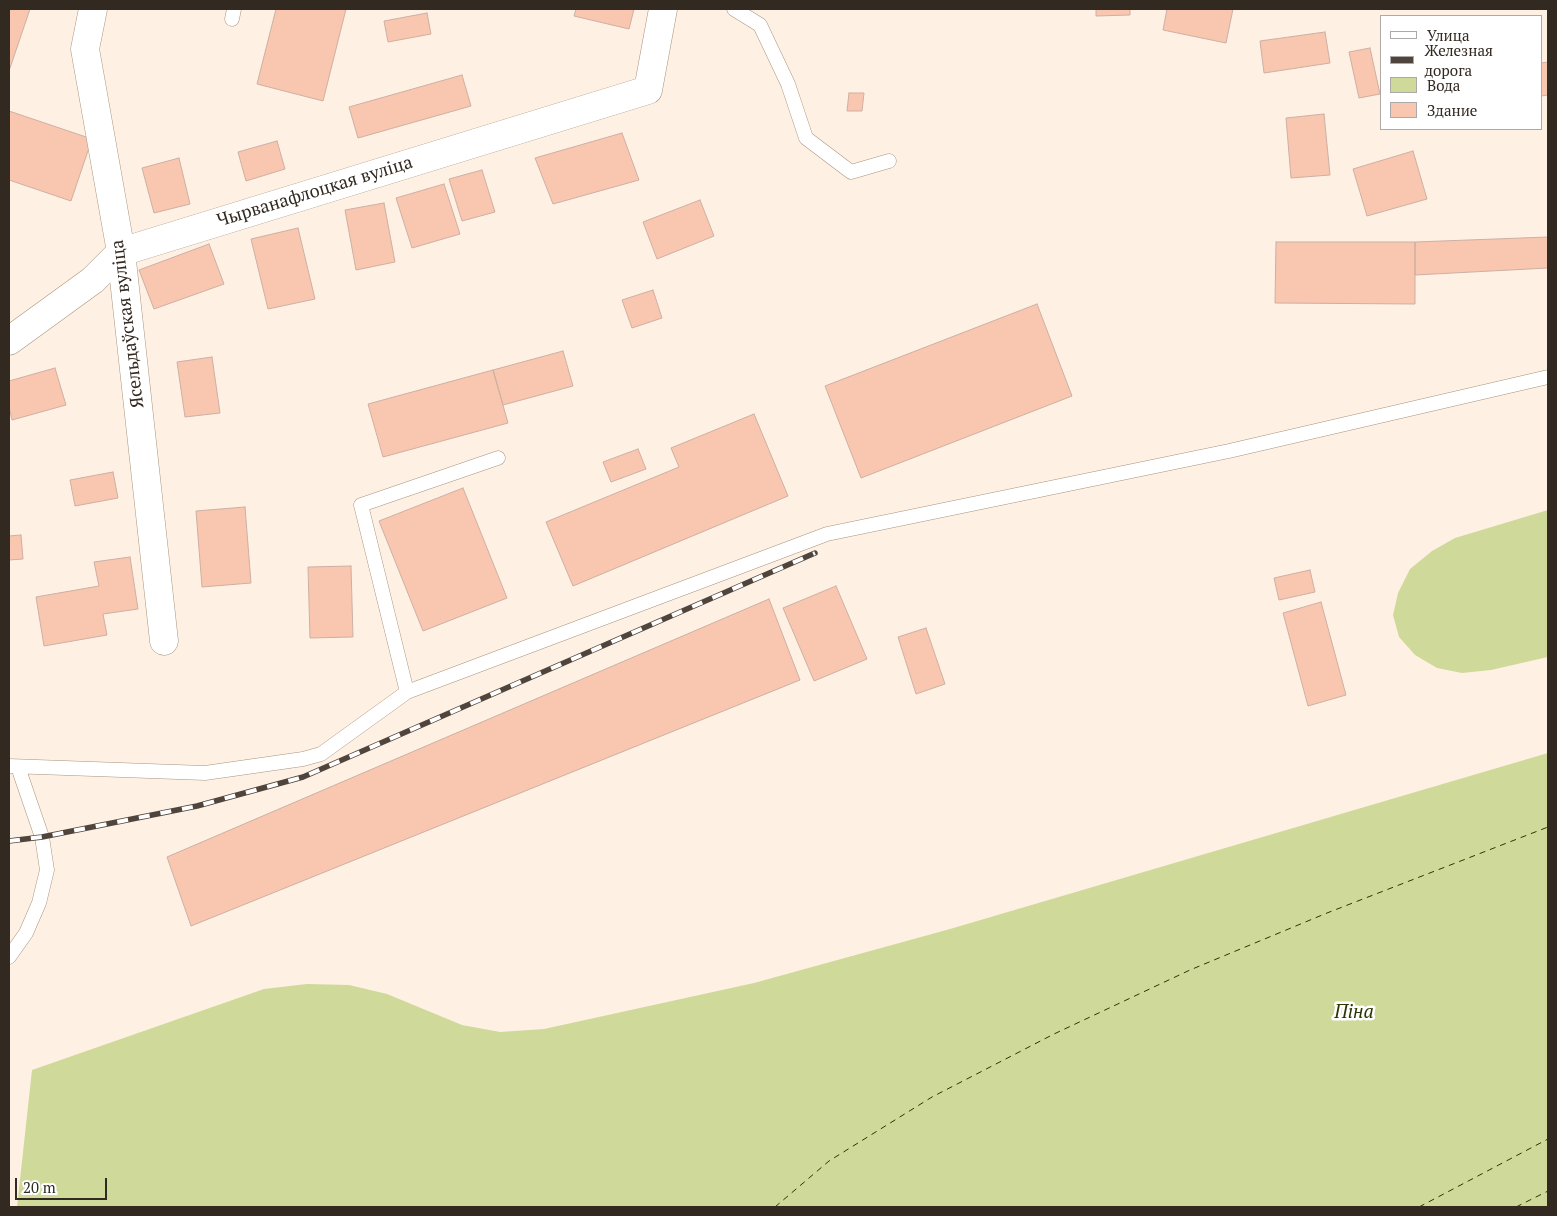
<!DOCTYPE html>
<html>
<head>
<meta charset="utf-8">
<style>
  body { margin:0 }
  #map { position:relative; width:1557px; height:1216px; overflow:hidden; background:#fef1e3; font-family:"PT Serif",serif }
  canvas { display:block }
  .frame { position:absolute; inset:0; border:10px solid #322921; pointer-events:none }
  .legend { position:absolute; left:1380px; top:15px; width:162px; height:115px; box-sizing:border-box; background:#fff; border:1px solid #ada9a6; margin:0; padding:6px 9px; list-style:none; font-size:15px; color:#322921 }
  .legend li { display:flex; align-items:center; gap:10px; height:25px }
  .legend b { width:25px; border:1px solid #ada9a6 }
  .scale { position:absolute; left:15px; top:1178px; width:92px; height:22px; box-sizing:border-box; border:2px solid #322921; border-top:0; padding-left:6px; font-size:15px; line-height:18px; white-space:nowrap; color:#322921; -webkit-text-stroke:4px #fff; paint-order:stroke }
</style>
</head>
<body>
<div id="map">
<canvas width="1557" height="1216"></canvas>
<div class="frame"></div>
<ul class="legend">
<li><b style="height:6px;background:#fff"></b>Улица</li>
<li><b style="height:6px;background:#4f453d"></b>Железная дорога</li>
<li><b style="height:14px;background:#cfd99a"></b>Вода</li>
<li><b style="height:14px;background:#f9c6b0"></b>Здание</li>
</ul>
<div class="scale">20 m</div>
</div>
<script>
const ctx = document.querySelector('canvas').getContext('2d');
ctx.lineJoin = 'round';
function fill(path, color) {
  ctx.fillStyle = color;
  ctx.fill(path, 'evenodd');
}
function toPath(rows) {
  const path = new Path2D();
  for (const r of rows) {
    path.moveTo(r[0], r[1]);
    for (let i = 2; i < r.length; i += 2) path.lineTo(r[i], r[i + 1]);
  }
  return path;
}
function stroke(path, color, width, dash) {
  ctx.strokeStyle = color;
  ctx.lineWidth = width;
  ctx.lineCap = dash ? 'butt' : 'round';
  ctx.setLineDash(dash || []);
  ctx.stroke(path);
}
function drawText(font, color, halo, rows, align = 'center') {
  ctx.font = font + ' "PT Serif",serif';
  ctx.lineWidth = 5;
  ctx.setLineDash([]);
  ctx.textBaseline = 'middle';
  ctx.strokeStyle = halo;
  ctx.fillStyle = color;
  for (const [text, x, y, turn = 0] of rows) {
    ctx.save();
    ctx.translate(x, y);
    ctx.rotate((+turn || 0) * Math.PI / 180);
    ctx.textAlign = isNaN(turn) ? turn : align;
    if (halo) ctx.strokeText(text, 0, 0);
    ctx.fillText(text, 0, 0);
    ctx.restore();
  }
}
const water = toPath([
  [1548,510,1548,657,1491,670,1462,673,1437,668,1415,655,1399,637,1393,615,1398,593,1410,569,1432,551,1455,538],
  [1548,753,1548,1207,17,1207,32,1070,264,989,307,984,349,985,387,994,462,1025,500,1032,544,1029,754,983,950,929]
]);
const ferry = toPath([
  [775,1207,829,1161,932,1097,1054,1034,1190,970,1327,913,1548,827],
  [1419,1207,1548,1139],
  [1516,1207,1548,1191]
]);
const building = toPath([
  [9,9,30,9,9,71,9,9],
  [276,9,346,9,323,101,257,84,276,9],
  [576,9,634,9,629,29,574,16,576,9],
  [1096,9,1130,9,1130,15,1096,16,1096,9],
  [1167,9,1233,9,1226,43,1163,30,1167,9],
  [427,13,431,34,388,42,384,21,427,13],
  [1325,32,1330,63,1264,73,1260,41,1325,32],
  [1370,48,1380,94,1359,98,1349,52,1370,48],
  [1548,62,1548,95,1541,96,1541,63,1548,62],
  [462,75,471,106,358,138,349,107,462,75],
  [849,93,864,93,862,111,847,111,849,93],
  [9,111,92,139,71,201,9,180,9,111],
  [1324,114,1330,175,1291,178,1286,118,1324,114],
  [622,133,639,180,553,204,535,158,622,133],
  [277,141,285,169,246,181,238,152,277,141],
  [1413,151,1427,199,1367,216,1353,169,1413,151],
  [179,158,190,204,154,213,142,168,179,158],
  [482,170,495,212,462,221,449,179,482,170],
  [444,184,460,234,412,248,396,198,444,184],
  [700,200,714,236,657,259,643,222,700,200],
  [384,203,395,262,356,270,345,210,384,203],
  [298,228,315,299,268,309,251,239,298,228],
  [1548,237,1548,268,1415,275,1415,242,1548,237],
  [1276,242,1415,242,1415,304,1275,303,1276,242],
  [209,244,224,284,154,309,139,270,209,244],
  [653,290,662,318,632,328,622,300,653,290],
  [1037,304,1072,396,861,478,825,386,1037,304],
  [563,351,573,386,503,405,493,370,563,351],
  [212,357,220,413,185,417,177,362,212,357],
  [55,368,66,405,12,420,9,407,9,381,55,368],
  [493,370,508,423,383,457,368,404,493,370],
  [754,414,788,496,573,586,546,522,679,467,671,448,754,414],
  [638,449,646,469,611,482,603,462,638,449],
  [113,472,118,498,75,506,70,480,113,472],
  [463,488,507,598,423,631,379,521,463,488],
  [245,507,251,583,202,587,196,511,245,507],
  [21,535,23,559,9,560,9,536,21,535],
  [130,557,138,609,103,614,107,635,44,646,36,597,99,586,94,562,130,557],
  [351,566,353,637,310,638,308,567,351,566],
  [1310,570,1315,592,1279,600,1274,578,1310,570],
  [836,586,867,659,814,681,783,608,836,586],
  [769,599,800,680,191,926,167,857,769,599],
  [1321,602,1346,695,1308,706,1283,613,1321,602],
  [926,628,945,684,916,694,898,637,926,628]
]);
const lane = toPath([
  [734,9,760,25,788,84,806,138,851,172,889,161],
  [232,19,234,9],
  [407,692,361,505,498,458],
  [9,766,205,773,303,759,321,754,407,692,827,534,1229,451,1548,377],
  [9,957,26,933,39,903,47,870,42,837,18,767]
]);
const street = toPath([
  [93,9,85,49,121,252,164,641],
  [9,341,93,280,121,252,648,90,663,9]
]);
const rail = toPath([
  [9,841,42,837,197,806,303,777,815,553]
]);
const streetNames = [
  ["Чырванафлоцкая вуліца",315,192,-17],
  ["Ясельдаўская вуліца",128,324,-97]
];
const waterNames = [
  ["Піна",1354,1013]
];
fill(water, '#cfd99a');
stroke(ferry, '#2f3403', 1, [6, 5]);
fill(building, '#f9c6b0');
stroke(building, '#cdafa3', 1);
stroke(lane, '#a9947f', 15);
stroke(street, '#a9947f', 29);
stroke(lane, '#fff', 14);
stroke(street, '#fff', 28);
stroke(rail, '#4f453d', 5.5);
stroke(rail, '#fff', 4, [11]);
drawText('18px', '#322921', '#fff', streetNames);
drawText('italic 19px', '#2f3403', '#fff', waterNames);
</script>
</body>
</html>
